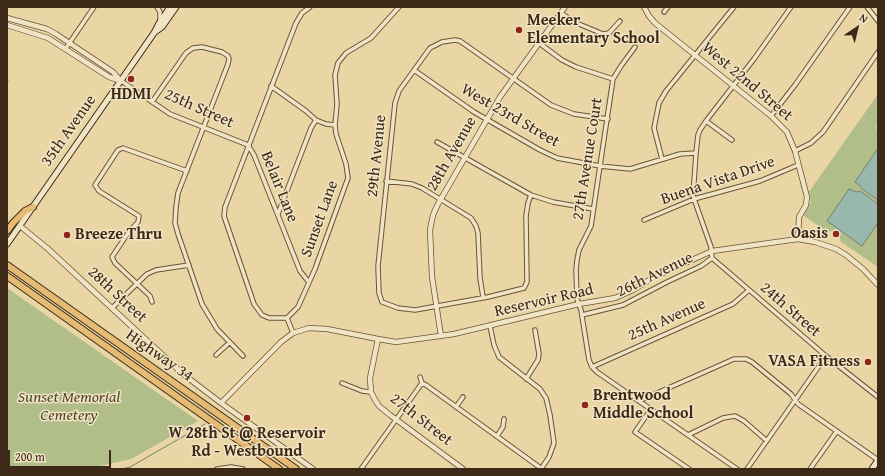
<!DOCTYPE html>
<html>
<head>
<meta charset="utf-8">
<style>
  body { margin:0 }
  #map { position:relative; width:885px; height:476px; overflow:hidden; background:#ead5a4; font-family:"Gentium Book Plus",serif }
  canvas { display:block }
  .frame { position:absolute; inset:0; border:8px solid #3c2917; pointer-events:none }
  .north { position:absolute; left:837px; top:8px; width:40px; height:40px; -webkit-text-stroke:3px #f1e4c4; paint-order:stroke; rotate:35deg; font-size:11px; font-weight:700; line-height:16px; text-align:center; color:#3c2917 }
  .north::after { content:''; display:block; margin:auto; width:14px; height:18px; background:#3c2917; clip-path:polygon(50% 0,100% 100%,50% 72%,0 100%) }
  .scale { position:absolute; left:8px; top:450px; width:103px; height:18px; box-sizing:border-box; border:2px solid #3c2917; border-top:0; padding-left:5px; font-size:12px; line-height:14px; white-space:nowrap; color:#3c2917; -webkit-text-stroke:3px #f1e4c4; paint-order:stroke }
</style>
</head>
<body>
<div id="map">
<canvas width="885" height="476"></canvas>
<div class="frame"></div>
<div class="north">N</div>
<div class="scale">200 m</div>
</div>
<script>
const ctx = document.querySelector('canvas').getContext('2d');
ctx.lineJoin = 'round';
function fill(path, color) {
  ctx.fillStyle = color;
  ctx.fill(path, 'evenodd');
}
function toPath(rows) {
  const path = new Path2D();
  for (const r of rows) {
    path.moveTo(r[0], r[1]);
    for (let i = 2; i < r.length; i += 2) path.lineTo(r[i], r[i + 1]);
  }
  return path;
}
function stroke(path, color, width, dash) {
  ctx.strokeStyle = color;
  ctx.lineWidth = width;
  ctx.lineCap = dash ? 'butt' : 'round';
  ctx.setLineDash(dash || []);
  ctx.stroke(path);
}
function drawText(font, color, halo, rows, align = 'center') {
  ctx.font = font + ' "Gentium Book Plus",serif';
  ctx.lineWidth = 3;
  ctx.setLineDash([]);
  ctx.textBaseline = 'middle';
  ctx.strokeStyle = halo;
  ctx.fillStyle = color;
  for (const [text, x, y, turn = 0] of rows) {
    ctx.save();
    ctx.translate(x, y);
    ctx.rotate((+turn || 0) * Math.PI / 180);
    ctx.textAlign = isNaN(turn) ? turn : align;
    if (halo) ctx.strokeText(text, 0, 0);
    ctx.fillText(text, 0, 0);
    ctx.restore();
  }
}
const green = toPath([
  [878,94,878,123,876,126,878,139,878,148,855,182,860,186,862,189,878,200,878,204,860,191,862,246,878,223,878,267,841,242,839,235,832,231,827,232,803,215,811,202,809,192],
  [7,288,198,421,131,459,87,469,10,469,10,457,7,455]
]);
const water = toPath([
  [878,148,878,200,862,189,860,186,855,182,878,148],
  [849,189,856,192,860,191,878,204,878,223,862,246,827,221,849,189]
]);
const stream = toPath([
  [7,78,8,81],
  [7,107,8,107],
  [122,469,130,467,205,424]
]);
const minor = toPath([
  [157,7,160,12,160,21],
  [791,7,754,59,706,121,700,130,698,135,696,153,693,196,711,247,712,258,826,356,878,397],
  [867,7,878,21],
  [664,12,668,7],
  [561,13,574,22,603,34,609,33,620,21],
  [539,43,562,60,576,67,613,79],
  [635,47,621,66,613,79,591,226,579,250,577,260,576,270,577,299,581,310,589,360,592,367,597,372,737,469],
  [66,48,94,7],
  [414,70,474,112,540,150,557,158,600,166,630,169,680,154,696,153],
  [120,80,170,114,248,145,254,155,300,271,308,281],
  [271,86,306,111,316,120,326,124,335,125],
  [152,102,186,53,193,48,202,47,222,52,228,56,229,59,228,64,178,193,176,207,175,223,178,234,202,304,217,329,243,356],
  [771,116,795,85,850,7],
  [706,121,732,140],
  [437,142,531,195,553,202,593,209],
  [795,151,811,143,823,132,878,52],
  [662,159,654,128,659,103,666,91,734,7],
  [386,181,412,184,422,188,471,218,476,226,478,233,480,278,483,297],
  [531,195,528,203,526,216,527,282,524,288,488,297,415,310,398,308,382,302,379,293,378,266,395,103,399,91,430,48,442,42,455,40,460,41,551,105,574,114,608,119],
  [278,214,311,128,316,120],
  [644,220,694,199,760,181,798,165],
  [152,302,150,296,115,263,112,257,128,233,138,222,139,216,99,191,95,185,118,150,123,148,187,171],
  [112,308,147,274,156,270,189,265],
  [582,315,623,305,667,282,701,266,712,258],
  [287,318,298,307,315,269,348,178,346,164,336,134,335,125,337,104,335,75,338,63,346,53,371,38,399,7],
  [490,326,494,345,499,357,540,389,546,398,550,415,554,443,549,457,541,469],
  [293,333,287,318,269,318,262,315,254,304,224,216,225,207,296,23,302,13,310,7],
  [216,355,229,343],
  [592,367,733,304,749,290],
  [420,377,422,383,426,385,542,469],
  [526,379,538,360,539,354,535,330],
  [342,383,362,391,371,392],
  [639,401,734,359,746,359,752,362,791,394,798,404,878,460],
  [456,407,463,397],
  [651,409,635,432,689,469],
  [688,435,723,418,735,416,744,421,767,441],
  [497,436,503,427,504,419],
  [217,469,231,467,243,469],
  [361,469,422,383],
  [747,469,826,356],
  [810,469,837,431]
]);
const tertiary = toPath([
  [644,7,649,16,655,23,771,116,787,132,795,151,807,197,806,205,799,217,798,239],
  [7,18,47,29,56,34,113,72,120,80],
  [7,25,48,38,109,77,118,80],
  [20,226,47,248,183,374,221,403,313,469],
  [441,336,432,277,430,230,433,215,438,204,500,97,565,7],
  [378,339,370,378,371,392,374,398,379,406,390,415,463,469],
  [221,403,281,342,293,333,309,328,327,329,378,339,396,342,454,334,579,304,615,298,633,290,654,277,712,251,798,239,815,242,836,249,846,255,863,269,878,285]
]);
const secondary = toPath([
  [155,32,162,27,176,7],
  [7,244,154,33,158,25,170,7],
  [872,469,878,460]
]);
const trunk = toPath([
  [7,231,13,223,25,211,33,207],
  [7,265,296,469],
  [7,276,279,469]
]);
const markers = [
  [519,30,4,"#8f2418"],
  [131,79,4,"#8f2418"],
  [836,234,4,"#8f2418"],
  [67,235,4,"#8f2418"],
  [868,362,4,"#8f2418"],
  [585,405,4,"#8f2418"],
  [247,418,4,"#8f2418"]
];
const poiNames = [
  ["Meeker",527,21],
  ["Elementary School",527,39],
  ["HDMI",131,95,"center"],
  ["Oasis",828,234,"right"],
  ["Breeze Thru",75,235],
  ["VASA Fitness",860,362,"right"],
  ["Brentwood",593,396],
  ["Middle School",593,414],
  ["W 28th St @ Reservoir",247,434,"center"],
  ["Rd - Westbound",247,452,"center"]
];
const streetNames = [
  ["West 22nd Street",747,82,40],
  ["25th Street",199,109,24],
  ["West 23rd Street",510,116,30],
  ["35th Avenue",69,131,-55],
  ["28th Avenue",452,154,-60],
  ["29th Avenue",377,156,-84],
  ["27th Avenue Court",588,159,-81],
  ["Buena Vista Drive",718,181,-19],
  ["Belair Lane",279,187,68],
  ["Sunset Lane",320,219,-70],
  ["26th Avenue",655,275,-26],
  ["28th Street",117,295,43],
  ["Reservoir Road",544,301,-13],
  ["24th Street",790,310,41],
  ["25th Avenue",667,320,-24],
  ["Highway 34",159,356,35],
  ["27th Street",421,420,38]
];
const parkNames = [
  ["Sunset Memorial",69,398],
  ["Cemetery",69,416]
];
fill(green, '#b1be8a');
fill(water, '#99b8ad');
stroke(water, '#747f71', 1);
stroke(stream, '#747f71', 1);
stroke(minor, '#68543a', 5.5);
stroke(tertiary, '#68543a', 6);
stroke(secondary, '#3c2917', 7);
stroke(trunk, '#3c2917', 8);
stroke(minor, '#f1e4c4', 3.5);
stroke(tertiary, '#f1e4c4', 4.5);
stroke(secondary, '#f1e4c4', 5);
stroke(trunk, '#e5ba72', 6);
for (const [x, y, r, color] of markers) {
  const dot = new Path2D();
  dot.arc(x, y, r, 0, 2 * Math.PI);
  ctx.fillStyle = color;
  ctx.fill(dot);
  stroke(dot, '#f1e4c4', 1.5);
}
drawText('bold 16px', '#3c2917', '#f1e4c4', poiNames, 'left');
drawText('16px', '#3c2917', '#f1e4c4', streetNames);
drawText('italic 16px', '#53472e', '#f1e4c4', parkNames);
</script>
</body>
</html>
